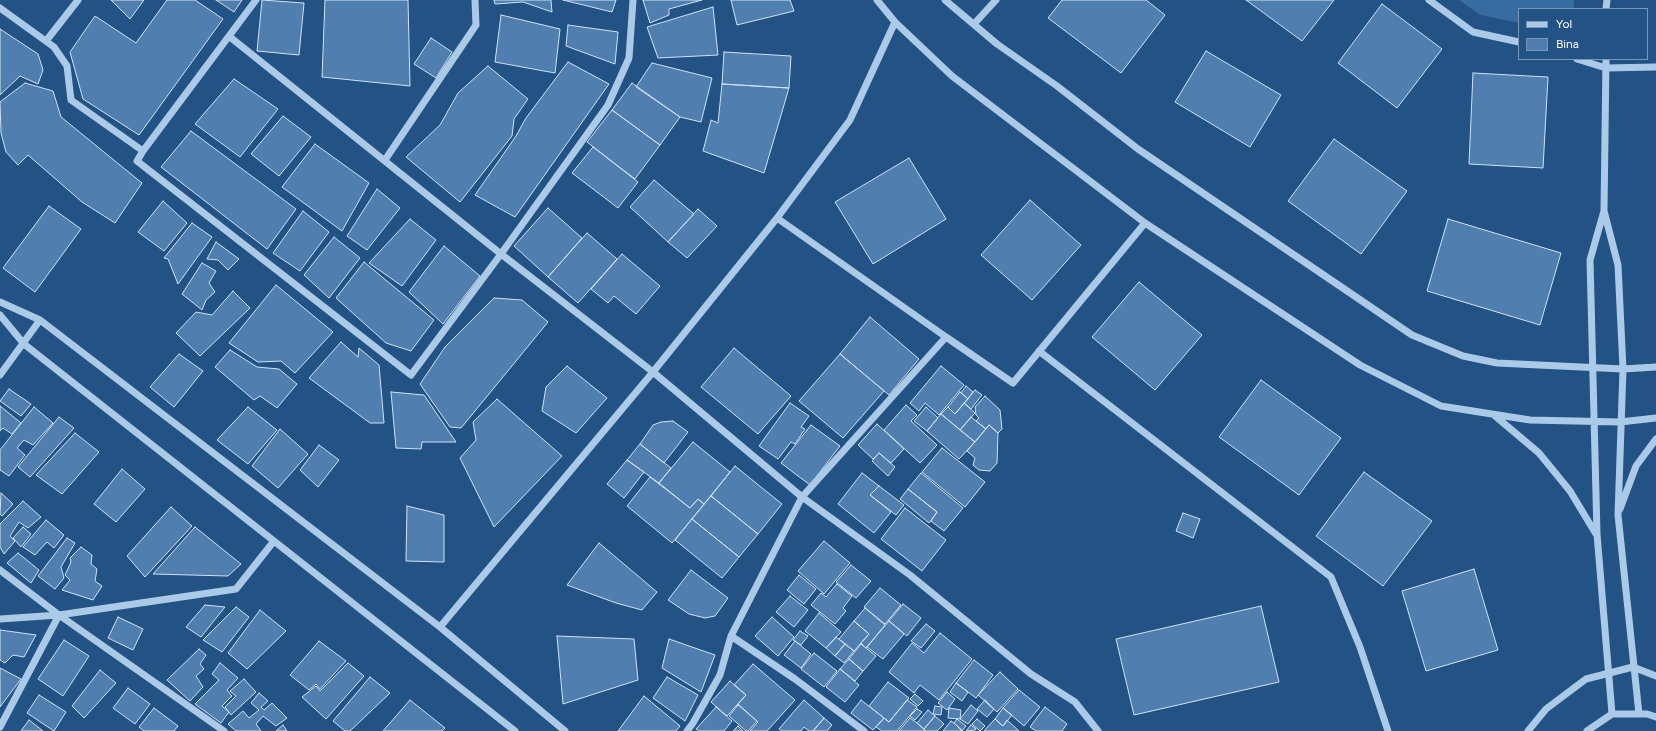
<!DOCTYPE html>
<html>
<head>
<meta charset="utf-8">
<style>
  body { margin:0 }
  #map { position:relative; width:1656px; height:731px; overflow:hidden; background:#235284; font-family:Figtree,sans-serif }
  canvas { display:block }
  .legend { position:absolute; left:1518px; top:8px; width:130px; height:52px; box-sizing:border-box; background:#235284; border:1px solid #7b97b5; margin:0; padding:5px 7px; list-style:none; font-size:12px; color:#fff }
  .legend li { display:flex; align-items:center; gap:8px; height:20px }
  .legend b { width:20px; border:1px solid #7b97b5 }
</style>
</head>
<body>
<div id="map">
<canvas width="1656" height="731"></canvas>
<ul class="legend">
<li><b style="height:5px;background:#abcae8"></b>Yol</li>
<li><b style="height:11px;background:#507eae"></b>Bina</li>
</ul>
</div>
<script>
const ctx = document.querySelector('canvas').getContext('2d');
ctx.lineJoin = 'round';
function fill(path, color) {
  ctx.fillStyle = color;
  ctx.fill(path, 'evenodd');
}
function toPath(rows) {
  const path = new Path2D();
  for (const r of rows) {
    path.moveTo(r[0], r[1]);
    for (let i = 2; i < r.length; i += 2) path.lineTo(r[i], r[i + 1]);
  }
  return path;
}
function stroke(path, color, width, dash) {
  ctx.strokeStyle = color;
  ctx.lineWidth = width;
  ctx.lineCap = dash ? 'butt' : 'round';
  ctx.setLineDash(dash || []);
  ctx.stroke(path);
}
const green = toPath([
  [1459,0,1574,0,1574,9,1519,9,1519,23,1480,15]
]);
const building = toPath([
  [111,0,144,0,130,19,111,0],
  [167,0,195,0,223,19,139,135,83,99,70,52,95,16,136,43,167,0],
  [216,0,242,0,234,12,216,0],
  [262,0,304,3,299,55,257,51,262,0],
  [325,0,408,0,410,86,322,77,325,0],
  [494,0,551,0,552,12,523,2,495,4,494,0],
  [563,0,616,0,612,12,563,0],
  [643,0,702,0,669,9,669,15,650,23,643,0],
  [731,0,790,0,794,11,737,25,731,0],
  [1062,0,1146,0,1165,15,1121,73,1048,18,1062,0],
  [1246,0,1334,0,1302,41,1246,0],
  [1382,4,1442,49,1397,108,1338,63,1382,4],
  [713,7,718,55,658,58,647,27,713,7],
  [501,15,560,29,555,73,495,62,501,15],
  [568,25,618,32,615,64,566,46,568,25],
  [0,29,38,54,43,70,38,84,20,76,0,95,0,29],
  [431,38,452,52,436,78,414,64,431,38],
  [1206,51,1281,95,1250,147,1175,102,1206,51],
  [724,52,791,56,789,88,722,84,724,52],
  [568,62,609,84,515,217,475,195,516,136,526,118,568,62],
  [652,63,712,78,701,122,680,117,636,87,652,63],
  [488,66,528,99,514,119,512,136,460,202,406,157,440,125,458,93,488,66],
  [1473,73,1548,77,1543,168,1469,164,1473,73],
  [234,79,278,109,240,157,195,124,234,79],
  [25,83,53,91,61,117,142,183,115,223,82,202,28,155,18,165,6,152,1,133,0,102,25,83],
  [632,83,680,117,660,145,612,110,632,83],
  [722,84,789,88,764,173,703,151,711,120,718,123,722,84],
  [612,110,660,145,635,179,587,142,612,110],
  [283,116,311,137,279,176,251,154,283,116],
  [191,131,296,209,267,249,161,167,191,131],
  [1334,139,1407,191,1361,254,1288,201,1334,139],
  [315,144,369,183,342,231,282,187,315,144],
  [593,147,638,182,618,208,572,173,593,147],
  [909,158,946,219,873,264,835,202,909,158],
  [654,180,694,214,668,242,630,207,654,180],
  [377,189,400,208,367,250,347,236,377,189],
  [1030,200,1081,245,1032,300,981,255,1030,200],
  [163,201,187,223,164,251,138,232,163,201],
  [49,206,81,229,35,292,3,268,49,206],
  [548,208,582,238,548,277,514,246,548,208],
  [698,209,717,226,687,258,668,242,698,209],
  [303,211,329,232,300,271,273,253,303,211],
  [410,219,436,240,402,286,369,263,410,219],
  [1448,219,1561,253,1540,325,1427,291,1448,219],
  [192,223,212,237,178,284,168,259,164,258,192,223],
  [587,233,617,259,578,303,548,277,587,233],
  [334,237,360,258,329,298,304,275,334,237],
  [216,242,239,259,228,270,218,260,207,259,216,242],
  [444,246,480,276,443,324,409,292,444,246],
  [622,254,660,286,636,314,614,296,608,303,591,289,622,254],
  [364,262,434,320,411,351,386,343,336,298,364,262],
  [202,263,216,271,209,283,215,292,206,300,202,310,182,294,202,263],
  [1139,282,1202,335,1155,390,1092,337,1139,282],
  [276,285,333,332,295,373,281,361,258,362,229,343,276,285],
  [233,291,250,308,200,356,176,333,196,312,212,315,233,291],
  [494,298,522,300,548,322,461,428,450,427,420,384,445,347,494,298],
  [870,317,919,359,889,395,840,354,870,317],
  [341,342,358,357,359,348,379,365,384,423,370,423,309,378,341,342],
  [734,348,791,396,758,434,701,387,734,348],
  [230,350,257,367,279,369,297,384,277,408,260,396,254,400,215,367,230,350],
  [179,354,203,371,174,407,150,387,179,354],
  [840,354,884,391,843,438,799,401,840,354],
  [567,366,607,398,576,433,542,411,546,387,567,366],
  [941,366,964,385,939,415,925,403,919,411,910,403,941,366],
  [1261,380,1341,438,1299,495,1219,437,1261,380],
  [966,386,973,392,968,399,961,393,966,386],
  [9,389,31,404,21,416,0,401,9,389],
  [975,390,982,395,971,409,964,403,975,390],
  [391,392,424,395,456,442,422,442,421,449,396,448,391,392],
  [960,392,968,399,955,414,948,407,960,392],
  [985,396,1000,410,1002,429,998,433,989,425,986,429,976,421,979,418,976,415,975,407,985,396],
  [497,399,562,456,494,527,460,458,476,440,473,422,497,399],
  [790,403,809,416,801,427,805,429,795,444,791,442,778,459,759,446,790,403],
  [964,403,975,413,960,430,941,414,948,407,955,414,964,403],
  [906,405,917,415,911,421,937,445,920,463,884,430,906,405],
  [0,406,21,423,12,434,3,428,0,431,0,406],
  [34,407,53,423,33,445,24,440,17,448,25,455,9,476,0,470,0,450,34,407],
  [248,407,277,430,248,464,217,440,248,407],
  [926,407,938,418,927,431,914,421,926,407],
  [941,414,975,442,959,459,927,431,941,414],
  [59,417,74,428,30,477,18,467,59,417],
  [971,417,986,429,975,442,960,430,971,417],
  [673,421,688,432,664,463,640,444,653,425,661,422,673,421],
  [877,424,904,449,891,463,879,453,873,459,858,445,877,424],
  [811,425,840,446,810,485,781,463,811,425],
  [989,425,998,433,997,463,990,471,979,470,973,465,975,458,967,451,989,425],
  [280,429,308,454,278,488,252,466,280,429],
  [75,433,99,452,62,494,36,475,75,433],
  [693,442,730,472,704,504,698,499,690,508,659,483,693,442],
  [640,444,671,468,659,483,627,460,640,444],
  [319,445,339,460,318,487,300,470,319,445],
  [942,448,985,482,965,507,922,472,942,448],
  [879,453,895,467,888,476,872,461,879,453],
  [627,460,644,472,624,498,607,484,627,460],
  [735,466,782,504,758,534,711,496,735,466],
  [122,469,145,489,116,522,94,504,122,469],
  [1364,472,1432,521,1383,586,1316,536,1364,472],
  [862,473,879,486,870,495,891,512,874,533,838,504,862,473],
  [921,473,963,508,944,531,931,521,937,512,908,489,921,473],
  [650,477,690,508,698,499,704,504,672,543,627,506,650,477],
  [879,486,904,505,896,515,870,495,879,486],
  [908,489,937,512,929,523,900,499,908,489],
  [1,493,13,504,2,516,0,514,1,493],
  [711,496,758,534,739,557,692,519,711,496],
  [23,501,41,517,28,528,19,522,10,536,15,541,4,554,0,547,0,524,23,501],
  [407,506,444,515,444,562,406,561,407,506],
  [171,507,192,526,145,577,127,556,171,507],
  [905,508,946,540,922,571,881,539,905,508],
  [1183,513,1200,519,1193,538,1176,531,1183,513],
  [692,519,739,557,722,578,675,540,692,519],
  [46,520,64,535,54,548,47,542,35,555,23,547,46,520],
  [23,527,31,534,21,547,13,538,23,527],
  [195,527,241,564,228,576,153,574,195,527],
  [67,538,75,543,61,567,64,578,55,589,38,576,67,538],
  [824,541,850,563,824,594,798,571,824,541],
  [599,543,657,592,642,610,616,603,567,585,599,543],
  [81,547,92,555,91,564,97,569,95,581,102,586,93,600,62,590,70,580,65,575,71,562,70,558,81,547],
  [18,553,39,570,31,583,7,563,18,553],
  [851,565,871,581,856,598,836,582,851,565],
  [1474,569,1498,650,1426,671,1402,591,1474,569],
  [691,570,728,598,715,616,705,618,689,614,668,600,691,570],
  [799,575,816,589,804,604,787,590,799,575],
  [837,584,852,596,843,608,846,611,835,624,811,605,821,593,826,597,837,584],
  [880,588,901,605,885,624,864,607,880,588],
  [790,596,808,610,794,627,776,612,790,596],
  [903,604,921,618,907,636,889,621,903,604],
  [205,605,225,607,201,637,186,627,205,605],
  [1261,606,1279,682,1134,715,1116,639,1261,606],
  [236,607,249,617,222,652,203,640,236,607],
  [865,608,885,625,866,648,861,643,869,634,854,621,865,608],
  [260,610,286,631,247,669,228,653,260,610],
  [819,613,841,632,826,648,805,631,819,613],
  [118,617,143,629,133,650,108,638,118,617],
  [772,617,794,637,778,656,755,636,772,617],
  [854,621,869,634,854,651,839,639,854,621],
  [889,621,904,634,883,659,867,647,889,621],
  [926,624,935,631,921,648,911,641,926,624],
  [0,630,36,635,24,657,13,655,5,663,0,660,0,630],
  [800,631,808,636,801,645,793,640,800,631],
  [940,633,972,659,939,700,920,685,914,693,889,672,912,643,924,653,940,633],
  [557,636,634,639,638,680,563,704,557,636],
  [836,637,845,644,835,656,826,648,836,637],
  [669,639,715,655,701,692,662,668,669,639],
  [64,640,89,656,63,696,38,679,64,640],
  [319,641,346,661,320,689,316,684,309,690,290,675,319,641],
  [795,641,811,654,801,668,784,655,795,641],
  [845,644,854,651,844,663,835,656,845,644],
  [861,644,876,656,863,671,849,659,861,644],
  [199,649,206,655,200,664,204,669,196,676,203,687,190,701,167,680,199,649],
  [814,653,837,671,824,687,801,669,814,653],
  [849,659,863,671,855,681,840,669,849,659],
  [974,660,993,675,976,698,956,683,974,660],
  [220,663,238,678,227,690,232,696,222,706,229,712,221,723,195,704,219,680,212,674,220,663],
  [348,663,364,676,326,719,302,697,316,686,320,691,348,663],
  [753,664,795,700,767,731,750,731,758,722,738,704,746,695,734,685,753,664],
  [0,668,21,679,0,707,0,668],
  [840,669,859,685,845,702,826,687,840,669],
  [100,670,116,683,84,718,72,706,100,670],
  [1000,672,1018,689,997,712,978,695,1000,672],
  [370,677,390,693,350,731,345,731,333,721,370,677],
  [667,677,698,695,685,721,653,698,667,677],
  [244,679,256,692,231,715,225,707,236,696,230,691,244,679],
  [730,681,746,695,727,716,711,702,730,681],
  [888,682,909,698,889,722,869,706,888,682],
  [956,683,968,692,962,701,950,692,956,683],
  [128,688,150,704,135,724,113,708,128,688],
  [1019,690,1040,707,1024,726,1003,708,1019,690],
  [947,692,955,699,947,710,938,703,947,692],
  [259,693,268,701,261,707,264,710,272,703,287,718,276,726,263,716,256,724,261,731,236,731,228,724,243,711,249,718,259,710,251,703,259,693],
  [915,694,923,701,918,706,910,699,915,694],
  [39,695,66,712,54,731,27,713,39,695],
  [644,696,680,726,676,731,618,731,644,696],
  [410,700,445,728,442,731,383,731,410,700],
  [804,700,824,718,813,731,809,731,804,727,801,731,782,731,779,729,804,700],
  [861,700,884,718,873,730,851,713,861,700],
  [907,700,917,707,897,731,882,731,876,727,884,718,889,722,907,700],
  [985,700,994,709,987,717,977,709,985,700],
  [738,705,757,721,748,731,746,731,729,716,738,705],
  [971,705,978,711,968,724,960,719,971,705],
  [935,706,942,707,941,715,933,714,935,706],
  [716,707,732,721,724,731,699,731,696,729,716,707],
  [1045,707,1067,724,1062,731,1036,731,1030,727,1045,707],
  [154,708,178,726,174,731,144,731,139,727,154,708],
  [949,708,961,710,960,719,948,718,949,708],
  [1003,708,1012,715,1003,726,995,719,1003,708],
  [917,709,922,712,915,720,910,716,917,709],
  [928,710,935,716,924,729,917,723,928,710],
  [935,716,944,724,937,731,926,731,924,729,935,716],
  [824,718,832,725,827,731,813,731,824,718],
  [910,718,917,723,926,731,899,731,910,718],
  [957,719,966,726,962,731,954,723,957,719],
  [977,719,985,726,980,731,972,724,977,719],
  [995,719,1003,726,1007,720,1019,731,984,731,995,719],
  [29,720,43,731,21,731,29,720],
  [951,721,954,723,963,731,943,731,951,721],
  [283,725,287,731,276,731,283,725],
  [971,725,976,729,975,730,966,731,971,725],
  [738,726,743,731,733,731,738,726]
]);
const minor = toPath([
  [877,0,895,22,952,76,1145,223,1360,365,1441,406,1530,420,1620,422,1656,418],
  [945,0,997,44,1057,86,1138,149,1412,335,1463,356,1497,363,1623,369,1656,367],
  [1429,0,1473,32,1519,42],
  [0,8,54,47,67,66,71,100,143,151,137,161,411,375,501,254,608,105,629,58,633,0],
  [1606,9,1607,0],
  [974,24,996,0],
  [230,37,501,254,653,372,802,497,910,575,1031,674,1075,702,1098,731],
  [46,41,78,0],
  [1577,59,1606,68,1656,67],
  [1606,59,1604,211,1618,265,1623,369,1618,515,1639,714],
  [143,151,256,0],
  [385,160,476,25,475,0],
  [1604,211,1590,260,1597,534,1612,714],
  [777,218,946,337],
  [0,302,40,320,440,627,565,731],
  [0,315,24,344,515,731],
  [1039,351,1331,577,1360,647,1388,731],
  [0,375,40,320],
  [1494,415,1539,453,1570,491,1596,534],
  [1620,509,1636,466,1656,439],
  [0,570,59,615,224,731],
  [0,619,59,615,236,589,274,541],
  [440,627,653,372,777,218,850,120,895,22],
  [731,636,795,679,864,731],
  [0,727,59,615],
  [687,731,693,723,720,675,731,636,802,497,946,337,1013,383,1145,223],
  [1528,731,1546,709,1586,679,1633,667,1656,676],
  [1587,731,1612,714,1647,714,1656,717]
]);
fill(green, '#376ca1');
fill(building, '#507eae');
stroke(building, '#cfe3f6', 1);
stroke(minor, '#abcae8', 7);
</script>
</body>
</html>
